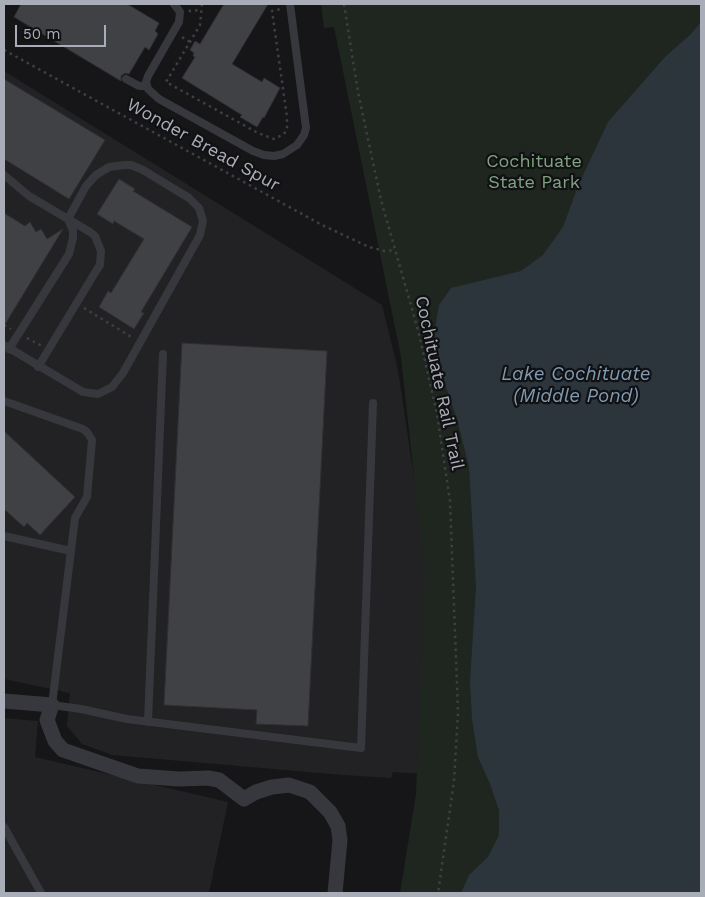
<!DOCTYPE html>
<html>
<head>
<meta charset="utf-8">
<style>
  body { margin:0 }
  #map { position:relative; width:705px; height:897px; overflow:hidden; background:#161618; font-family:"Work Sans",sans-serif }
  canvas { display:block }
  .frame { position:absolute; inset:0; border:5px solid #a8adb8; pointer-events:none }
  .scale { position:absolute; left:15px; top:25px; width:91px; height:22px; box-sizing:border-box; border:2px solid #a8adb8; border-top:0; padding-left:6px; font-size:15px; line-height:18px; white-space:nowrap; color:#a8adb8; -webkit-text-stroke:4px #111113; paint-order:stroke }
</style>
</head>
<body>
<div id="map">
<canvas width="705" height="897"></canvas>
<div class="frame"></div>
<div class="scale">50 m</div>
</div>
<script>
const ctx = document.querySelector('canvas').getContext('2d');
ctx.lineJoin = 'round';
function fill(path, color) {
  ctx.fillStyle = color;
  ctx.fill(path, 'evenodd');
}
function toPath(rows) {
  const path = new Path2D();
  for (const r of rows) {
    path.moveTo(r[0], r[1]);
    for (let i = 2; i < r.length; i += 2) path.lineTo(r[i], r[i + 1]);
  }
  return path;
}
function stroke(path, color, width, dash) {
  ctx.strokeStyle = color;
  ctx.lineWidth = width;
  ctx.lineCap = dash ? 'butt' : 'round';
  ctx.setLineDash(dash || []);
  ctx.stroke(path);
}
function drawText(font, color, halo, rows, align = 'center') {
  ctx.font = font + ' "Work Sans",sans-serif';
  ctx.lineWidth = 4.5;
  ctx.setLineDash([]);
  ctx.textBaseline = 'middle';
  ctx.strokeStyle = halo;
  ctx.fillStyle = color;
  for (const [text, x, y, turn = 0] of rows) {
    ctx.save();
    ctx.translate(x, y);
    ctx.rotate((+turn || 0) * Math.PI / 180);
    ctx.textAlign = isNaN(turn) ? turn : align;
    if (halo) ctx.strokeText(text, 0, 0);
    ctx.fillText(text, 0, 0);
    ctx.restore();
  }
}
const built = toPath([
  [4,71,382,305,398,370,425,551,430,652,424,774,393,772,391,778,343,775,112,755,82,744,67,726,70,693,4,679],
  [4,718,38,721,35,757,228,802,209,893,4,893]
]);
const green = toPath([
  [321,4,701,4,701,893,400,893,416,794,425,577,401,357,334,27,324,28]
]);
const water = toPath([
  [701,22,701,893,461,893,469,875,488,857,499,835,499,810,490,784,478,757,472,719,470,682,476,586,469,467,457,419,446,387,434,334,439,305,451,288,521,271,543,255,563,227,578,186,608,122,665,57,691,34]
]);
const building = toPath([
  [21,4,127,4,159,23,155,31,158,34,149,50,145,47,129,74,125,73,121,76,121,81,14,17,21,4],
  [224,4,268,4,232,64,262,82,264,78,280,88,264,118,263,117,257,127,240,117,242,115,182,78,195,57,193,56,194,53,190,50,195,41,200,44,224,4],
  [4,79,105,140,69,199,4,159,4,79],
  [119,179,135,189,133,191,192,227,141,312,144,313,134,329,99,307,108,291,111,293,144,239,114,221,113,224,97,214,119,179],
  [4,213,25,226,30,222,36,232,41,229,47,239,63,229,4,326,4,213],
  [182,343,327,351,308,726,256,724,257,710,164,705,182,343],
  [4,431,75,497,40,535,27,523,24,527,4,509,4,431]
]);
const path = toPath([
  [202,4,200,25,166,82,258,133,274,139,284,134,287,128,287,117,272,11,281,9],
  [344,4,358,92,381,200,418,330,437,414,450,501,458,712,454,781,438,893],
  [189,10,190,11,200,10],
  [182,37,190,42],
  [4,50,322,225,369,247,385,251,394,250],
  [84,308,133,338],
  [4,325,11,329],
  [27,338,42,346]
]);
const service = toPath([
  [174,4,180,12,179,22,148,76,146,82,148,89,159,99,253,151,264,155,274,156,283,154,297,145,304,135,306,128,290,4],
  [126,79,139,86,147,86],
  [4,175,29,196,90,232,95,236,101,251,100,265,96,271,38,367],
  [4,345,83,392,98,394,112,387,123,373,200,235,203,221,199,208,189,198,143,170,131,165,124,165,109,167,96,175,86,186,68,219],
  [9,349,69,254,73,238,73,231,68,219],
  [4,401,83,429,87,432,92,440,87,497,75,518,52,705,81,709,127,719,361,748,373,403],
  [4,536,71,551],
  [148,722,163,354],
  [4,827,41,893]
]);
const minor = toPath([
  [4,701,52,705,47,720,55,741,63,750,138,776,179,779,208,778,219,780,244,799,256,792,272,787,289,785,310,792,330,812,338,826,340,840,335,893]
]);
const streetNames = [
  ["Wonder Bread Spur",203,145,29],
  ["Cochituate Rail Trail",439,383,78]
];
const parkNames = [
  ["Cochituate",534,162],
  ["State Park",534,183]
];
const waterNames = [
  ["Lake Cochituate",576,374],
  ["(Middle Pond)",576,396]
];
fill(built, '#222225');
fill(green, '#1e261f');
fill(water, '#2c353c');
fill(building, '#404145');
stroke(building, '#303034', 1);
stroke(path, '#3d3f44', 2.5, [2.5, 4]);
stroke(service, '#37383d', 8);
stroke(minor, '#37383d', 15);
drawText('18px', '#a8adb8', '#111113', streetNames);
drawText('18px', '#7fa381', '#111113', parkNames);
drawText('italic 19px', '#7f9bb3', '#111113', waterNames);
</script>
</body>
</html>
